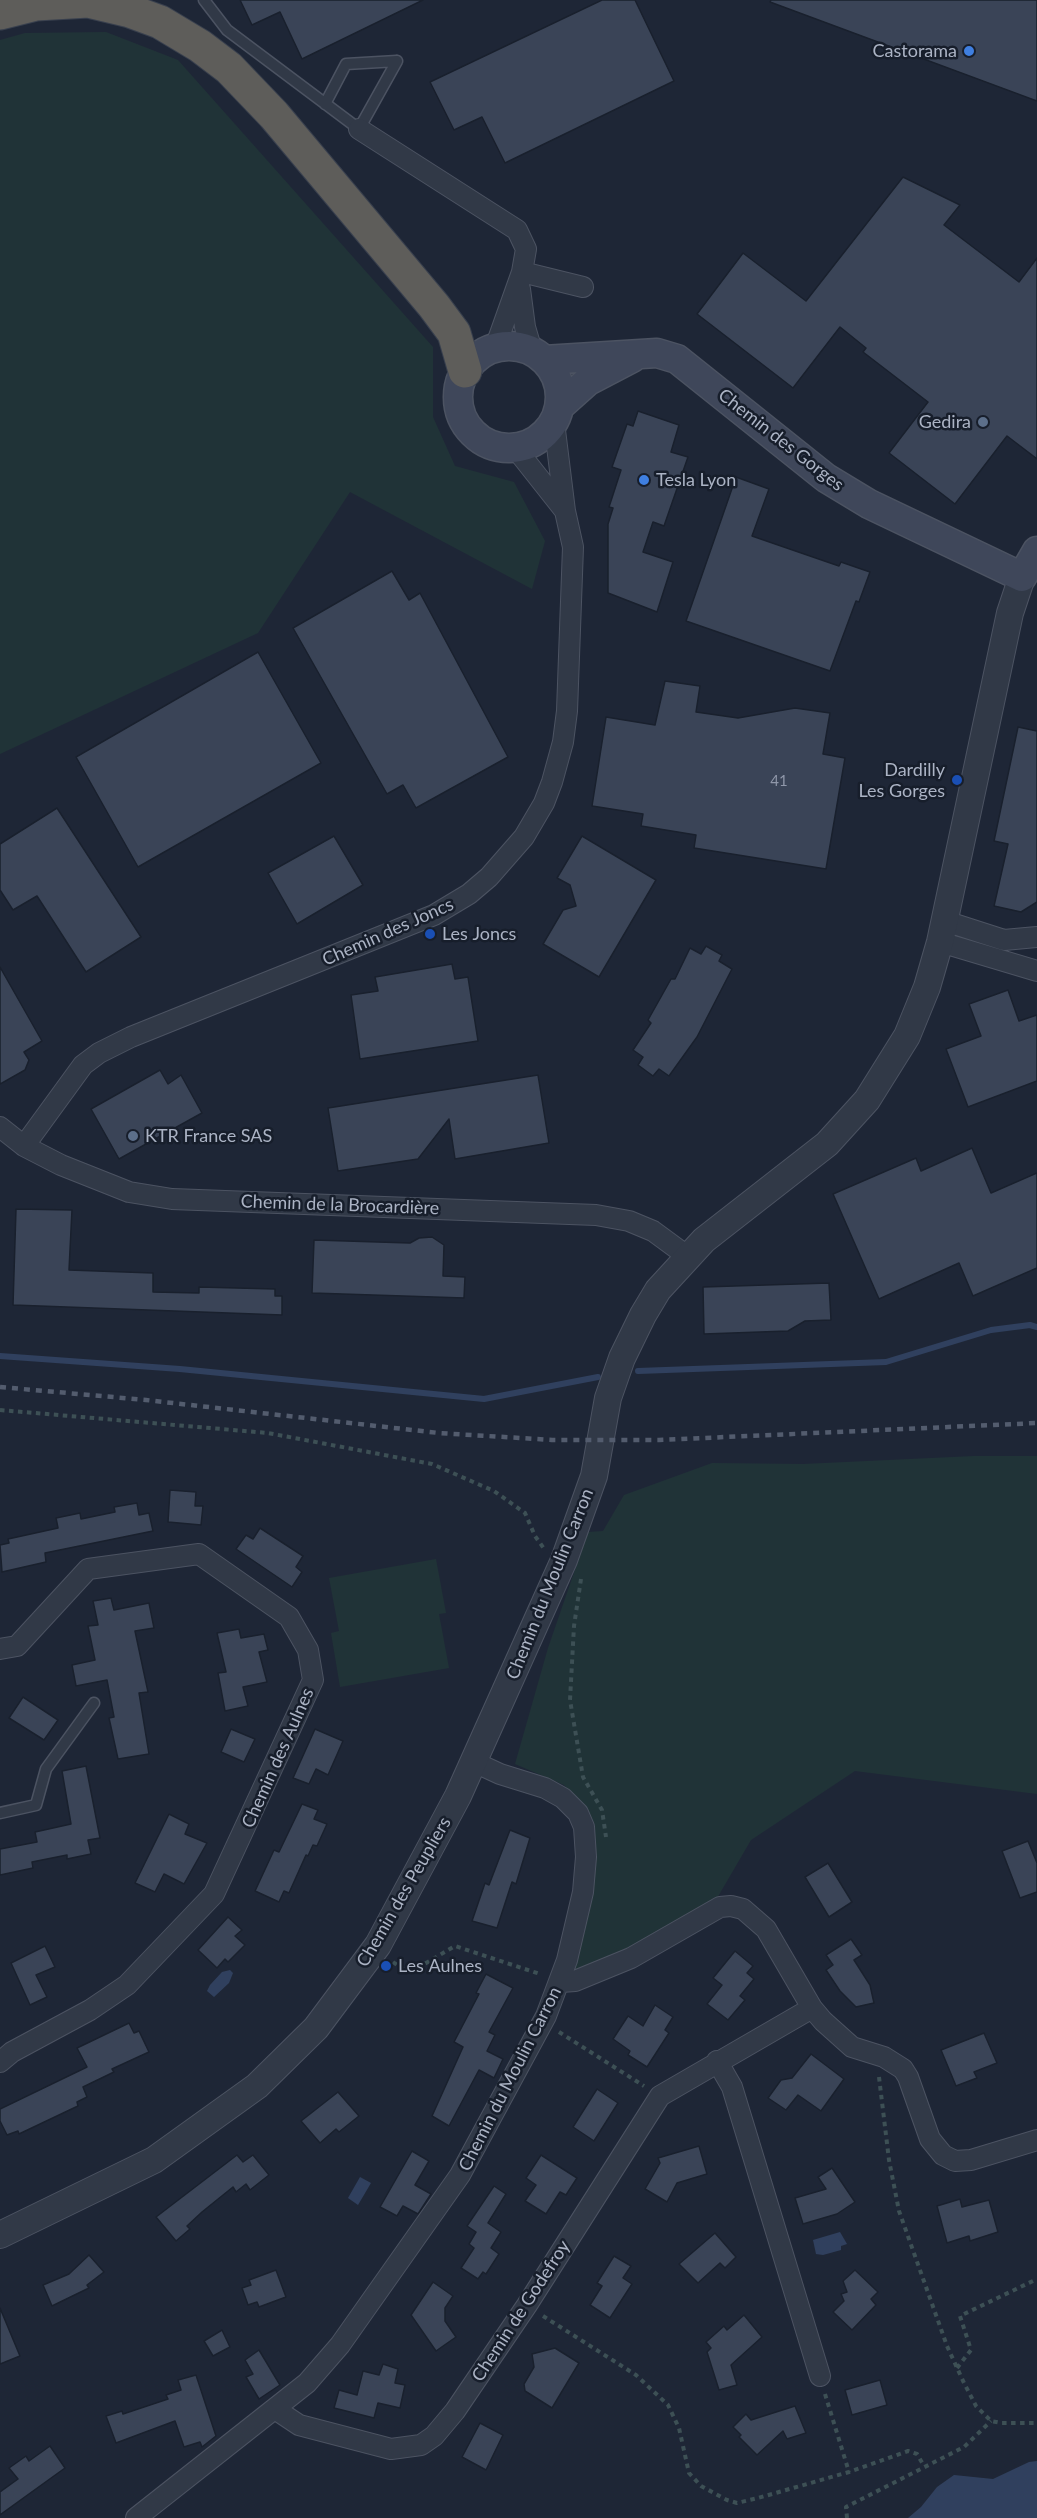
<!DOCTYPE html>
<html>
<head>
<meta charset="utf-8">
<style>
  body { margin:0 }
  canvas { display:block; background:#1e2636 }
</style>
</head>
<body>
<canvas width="1037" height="2518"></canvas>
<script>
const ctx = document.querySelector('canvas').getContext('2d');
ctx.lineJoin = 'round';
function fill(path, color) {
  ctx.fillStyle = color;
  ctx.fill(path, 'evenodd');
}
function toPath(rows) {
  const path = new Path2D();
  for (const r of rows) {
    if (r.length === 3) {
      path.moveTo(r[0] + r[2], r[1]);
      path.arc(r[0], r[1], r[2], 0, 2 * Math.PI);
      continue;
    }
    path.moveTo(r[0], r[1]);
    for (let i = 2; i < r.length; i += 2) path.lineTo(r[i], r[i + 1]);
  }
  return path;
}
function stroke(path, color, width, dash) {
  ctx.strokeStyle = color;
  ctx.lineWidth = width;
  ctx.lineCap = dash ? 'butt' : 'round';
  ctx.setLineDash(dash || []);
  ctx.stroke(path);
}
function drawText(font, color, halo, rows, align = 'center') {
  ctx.font = font + ' Lato,sans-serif';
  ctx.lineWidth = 5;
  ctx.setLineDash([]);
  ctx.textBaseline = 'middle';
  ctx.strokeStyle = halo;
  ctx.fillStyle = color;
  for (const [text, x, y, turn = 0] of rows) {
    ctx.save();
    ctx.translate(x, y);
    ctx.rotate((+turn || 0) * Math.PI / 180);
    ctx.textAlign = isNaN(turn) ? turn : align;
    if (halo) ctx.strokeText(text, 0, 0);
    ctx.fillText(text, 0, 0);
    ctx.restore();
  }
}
const green = toPath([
  [106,32,178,60,433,347,433,417,455,466,514,482,545,541,532,589,350,492,258,633,0,754,0,40,25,33],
  [974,1456,1037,1456,1037,1794,855,1771,751,1840,716,1900,620,1957,573,1975,593,1857,578,1800,564,1785,515,1764,548,1648,588,1532,603,1531,624,1495,712,1463,803,1464],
  [436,1559,446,1613,439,1614,449,1668,340,1687,331,1633,339,1631,329,1578]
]);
const water = toPath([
  [230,1970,233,1973,229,1983,214,1997,207,1991,210,1985,222,1972],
  [360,2177,371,2183,358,2205,348,2198],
  [840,2232,847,2244,841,2246,841,2250,823,2255,816,2254,813,2240],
  [1037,2461,1037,2518,908,2518,921,2507,937,2487,954,2475,993,2479,1029,2462]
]);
const stream = toPath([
  [0,1356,180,1369,484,1399,598,1377],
  [638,1371,886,1362,991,1330,1030,1325,1037,1327]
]);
const building = toPath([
  [240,0,423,0,302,59,280,12,252,25,240,0],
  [602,0,635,0,674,81,505,163,482,117,454,130,430,82,602,0],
  [771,0,1037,0,1037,101,770,2,771,0],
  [903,177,960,205,944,225,1019,282,1037,258,1037,459,1007,436,955,504,889,453,928,402,863,352,866,348,840,327,793,388,697,314,743,253,806,301,903,177],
  [638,411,679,425,671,452,688,457,664,526,653,522,643,552,673,562,657,612,608,593,608,524,613,508,609,507,621,470,612,467,627,424,633,426,638,411],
  [736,477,769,489,752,536,839,566,841,562,870,572,859,602,856,601,830,671,686,621,736,477],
  [392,571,409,600,420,593,508,757,416,808,403,785,387,794,293,628,392,571],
  [258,652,321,763,138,867,76,757,258,652],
  [665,681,700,686,696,712,738,718,795,708,830,713,823,754,845,758,826,869,694,848,696,835,641,826,643,814,592,806,606,717,655,725,665,681],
  [1018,727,1037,731,1037,902,1021,912,994,906,1008,844,994,841,1018,727],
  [57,808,141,937,86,972,37,896,13,910,0,890,0,844,57,808],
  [334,836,363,885,297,924,268,873,334,836],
  [582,836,656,880,599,977,543,944,563,910,576,906,570,885,557,878,582,836],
  [706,946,722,955,719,961,732,969,697,1037,669,1076,659,1069,653,1076,638,1065,643,1057,633,1050,651,1023,648,1020,671,979,675,979,690,948,701,954,706,946],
  [452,964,455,979,468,977,478,1041,360,1059,351,995,378,991,375,977,452,964],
  [0,967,42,1041,24,1052,29,1060,25,1070,0,1084,0,967],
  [1008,990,1019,1021,1037,1015,1037,1081,968,1107,946,1049,981,1036,969,1004,1008,990],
  [160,1070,168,1084,181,1075,202,1113,119,1159,91,1109,160,1070],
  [538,1075,549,1143,455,1159,449,1119,418,1159,338,1171,328,1108,538,1075],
  [972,1148,991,1193,1037,1173,1037,1268,973,1296,959,1263,879,1299,833,1194,916,1158,921,1171,972,1148],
  [16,1209,72,1210,69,1270,153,1273,153,1292,199,1293,199,1287,275,1289,275,1296,282,1296,282,1315,13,1305,16,1209],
  [432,1237,444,1245,443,1276,465,1277,464,1298,312,1293,314,1240,410,1243,419,1238,432,1237],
  [829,1283,831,1320,805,1321,788,1331,704,1334,703,1287,829,1283],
  [170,1490,196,1492,195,1506,203,1506,201,1525,168,1522,170,1490],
  [137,1503,139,1515,149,1513,153,1531,45,1553,46,1562,2,1572,0,1545,9,1543,8,1539,58,1528,56,1518,80,1513,81,1519,115,1512,114,1507,137,1503],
  [260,1528,303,1556,296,1567,302,1572,292,1587,236,1549,246,1535,253,1539,260,1528],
  [111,1598,114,1610,149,1603,154,1628,135,1631,148,1692,139,1693,149,1754,118,1759,109,1718,114,1717,107,1680,76,1686,72,1665,95,1660,88,1626,98,1625,93,1601,111,1598],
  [239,1629,241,1638,264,1634,268,1650,259,1652,267,1682,243,1687,248,1706,225,1711,218,1673,226,1672,217,1633,239,1629],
  [23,1697,58,1720,44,1740,9,1718,23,1697],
  [231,1729,255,1739,244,1762,221,1752,231,1729],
  [315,1729,343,1741,328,1775,316,1769,309,1784,293,1778,315,1729],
  [86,1766,100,1838,88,1840,91,1854,67,1859,67,1855,32,1862,33,1868,0,1875,0,1849,37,1842,35,1832,71,1824,62,1771,86,1766],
  [302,1804,318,1810,314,1819,327,1824,317,1846,313,1845,308,1856,306,1855,289,1893,284,1891,279,1902,255,1891,274,1850,279,1852,302,1804],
  [169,1814,189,1824,185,1834,207,1843,184,1884,164,1874,155,1892,135,1883,169,1814],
  [510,1830,530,1838,516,1884,512,1882,497,1928,472,1921,485,1883,489,1885,510,1830],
  [1028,1841,1037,1863,1037,1892,1020,1898,1002,1851,1028,1841],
  [828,1863,852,1902,829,1917,805,1877,828,1863],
  [228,1917,242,1930,235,1936,245,1945,228,1962,225,1959,217,1968,198,1950,228,1917],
  [851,1939,862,1955,854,1960,870,1985,874,2003,856,2007,840,1991,826,1970,833,1965,826,1955,851,1939],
  [45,1946,55,1967,36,1975,47,1997,30,2005,11,1963,45,1946],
  [735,1951,753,1966,747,1973,754,1979,740,1996,745,2000,728,2020,707,2004,722,1985,713,1978,735,1951],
  [486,1974,513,1988,489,2032,495,2035,487,2051,503,2059,494,2078,479,2070,449,2126,432,2116,463,2047,454,2042,479,1994,476,1993,486,1974],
  [655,2005,673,2017,665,2030,669,2033,647,2067,628,2055,630,2051,613,2039,628,2016,643,2026,655,2005],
  [129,2023,134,2033,139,2031,149,2052,112,2069,114,2072,83,2087,87,2097,77,2102,78,2106,19,2134,18,2131,7,2135,0,2121,0,2109,87,2067,77,2048,129,2023],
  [984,2033,997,2063,974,2072,977,2078,956,2086,941,2050,984,2033],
  [811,2054,844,2079,821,2111,798,2095,786,2110,768,2098,781,2080,792,2078,811,2054],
  [597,2089,618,2103,594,2141,573,2127,597,2089],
  [338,2092,359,2116,339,2132,336,2129,320,2143,301,2121,338,2092],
  [699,2146,707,2174,677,2183,667,2202,645,2189,660,2163,658,2158,699,2146],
  [412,2151,429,2161,415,2185,431,2194,418,2214,403,2206,397,2216,380,2207,412,2151],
  [237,2155,243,2162,253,2155,269,2175,250,2190,246,2184,236,2192,233,2187,202,2212,187,2226,190,2229,176,2241,156,2217,237,2155],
  [541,2155,577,2178,566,2195,560,2192,546,2214,525,2201,536,2185,526,2178,541,2155],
  [832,2168,855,2202,837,2214,803,2224,795,2198,826,2189,818,2177,832,2168],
  [494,2186,506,2194,488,2223,501,2232,491,2248,499,2254,486,2274,483,2272,478,2279,461,2268,474,2248,469,2244,476,2232,467,2226,494,2186],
  [960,2199,962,2207,989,2200,998,2232,970,2241,969,2236,947,2243,937,2206,960,2199],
  [715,2233,736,2257,725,2268,720,2263,698,2283,679,2264,715,2233],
  [89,2255,104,2272,87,2285,89,2288,52,2306,43,2285,69,2274,89,2255],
  [614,2256,631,2266,623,2278,632,2284,610,2318,590,2305,602,2286,597,2283,614,2256],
  [276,2270,286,2297,259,2307,257,2302,248,2305,242,2288,251,2285,249,2280,276,2270],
  [855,2270,878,2292,871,2299,876,2305,852,2330,833,2312,844,2301,841,2294,847,2292,843,2281,855,2270],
  [433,2282,453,2296,445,2308,445,2321,456,2337,436,2351,411,2315,433,2282],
  [0,2308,20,2356,0,2364,0,2308],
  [744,2315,762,2337,731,2365,737,2385,719,2390,707,2352,711,2348,706,2342,724,2326,727,2330,744,2315],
  [222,2330,230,2347,213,2356,204,2341,222,2330],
  [555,2348,579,2363,552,2408,525,2391,524,2384,534,2367,532,2354,555,2348],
  [259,2350,280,2385,259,2399,246,2377,253,2374,245,2360,259,2350],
  [383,2364,398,2369,395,2383,405,2385,400,2408,378,2403,374,2418,334,2408,339,2390,357,2395,363,2371,379,2375,383,2364],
  [196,2375,216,2436,202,2447,200,2442,184,2447,175,2421,116,2443,106,2416,122,2411,123,2414,168,2399,166,2395,181,2390,178,2380,196,2375],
  [880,2380,887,2405,852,2415,845,2390,880,2380],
  [795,2406,806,2433,787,2439,783,2431,757,2455,739,2437,741,2435,733,2427,746,2414,751,2420,795,2406],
  [480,2423,503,2435,486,2470,462,2457,480,2423],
  [50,2446,65,2468,0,2515,0,2492,18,2479,9,2468,26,2456,29,2461,50,2446]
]);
const path = toPath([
  [0,1410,268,1433,432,1464,494,1491,525,1513,535,1536,545,1550],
  [581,1579,574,1626,570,1700,583,1777,602,1810,606,1837],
  [393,1962,404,1970,421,1966,455,1946,540,1974],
  [559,2032,644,2086],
  [879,2077,889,2160,899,2211,947,2346,964,2383,976,2406,991,2421,1001,2423,1037,2423],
  [543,2316,636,2375,668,2405,679,2428,689,2473,701,2486,727,2500,737,2503,758,2498,849,2472,908,2451,917,2454,924,2466],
  [957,2368,971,2350,960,2316,1037,2279],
  [825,2394,849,2472],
  [847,2518,846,2507,964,2447,991,2421]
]);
const service = toPath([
  [204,0,227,30,359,129,397,61],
  [325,104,346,64,397,61],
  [0,1813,36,1805,46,1769,94,1703]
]);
const minor = toPath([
  [359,129,517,230,526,249,522,272,495,348],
  [522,272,583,287],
  [520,289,525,327,532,351],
  [516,449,565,511],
  [945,921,1004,940,1037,937],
  [940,942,1037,971],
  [0,1127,24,1146,61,1165,129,1192,172,1199,596,1215,629,1221,653,1231,687,1256],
  [24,1146,83,1065,99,1053,131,1037,434,915,469,894,489,877,524,837,544,803,552,782,563,742,567,711,573,547,565,511,554,422],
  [0,1649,17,1646,88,1569,199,1554,289,1617,308,1650,313,1680,214,1894,127,1985,90,2010,12,2052,0,2062],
  [561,1982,575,1981,631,1958,720,1907,731,1906,743,1909,766,1929,812,2008,823,2021,852,2047,884,2057,903,2069,908,2077,930,2139,943,2155,955,2161,971,2160,1037,2140],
  [717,2061,732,2087,820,2376],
  [275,2409,299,2425,391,2449,421,2445,434,2436,455,2411,527,2305,660,2096,812,2008],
  [136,2518,307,2383,340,2345,460,2175,546,2016,567,1960,583,1892,586,1857,584,1827,578,1813,563,1798,545,1788,500,1774,474,1762]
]);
const tertiary = toPath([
  [0,2235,154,2160,257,2086,316,2028,378,1945,458,1796,564,1560,594,1476,608,1398,622,1358,643,1315,658,1290,704,1240,827,1144,867,1100,907,1036,927,987,940,942,1010,613,1022,577]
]);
const secondary = toPath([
  [509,397,51],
  [544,360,657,353,677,359,826,478,869,504,1022,577,1037,551],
  [560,406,588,381,632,358]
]);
const trunk = toPath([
  [0,13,36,4,88,1,130,11,160,22,200,46,229,68,274,115,434,306,454,333,465,371]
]);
const rail = toPath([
  [0,1387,146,1400,439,1433,552,1440,659,1440,1037,1423]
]);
const markers = [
  [969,51,6,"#3f7fe0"],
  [983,422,6,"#5c6f8a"],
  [644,480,6,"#3f7fe0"],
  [957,780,6,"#1a4fb4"],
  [430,934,6,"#1a4fb4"],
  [133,1136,6,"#5c6f8a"],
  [386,1966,6,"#1a4fb4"]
];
const numberNames = [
  ["41",779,781]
];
const poiNames = [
  ["Castorama",957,51,"right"],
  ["Gedira",971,422,"right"],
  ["Tesla Lyon",656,480],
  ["Dardilly",945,770,"right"],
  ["Les Gorges",945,791,"right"],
  ["Les Joncs",442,934],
  ["KTR France SAS",145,1136],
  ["Les Aulnes",398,1966]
];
const streetNames = [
  ["Chemin des Gorges",781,440,38],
  ["Chemin des Joncs",388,932,-24],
  ["Chemin de la Brocardière",340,1205,2],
  ["Chemin du Moulin Carron",550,1584,-68],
  ["Chemin des Aulnes",278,1758,-66],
  ["Chemin des Peupliers",404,1892,-60],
  ["Chemin du Moulin Carron",510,2079,-63],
  ["Chemin de Godefroy",521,2311,-57]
];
fill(green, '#203337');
fill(water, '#30405e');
stroke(stream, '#30405e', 6);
fill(building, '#3a4457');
stroke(building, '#19202d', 1.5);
stroke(service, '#4c5362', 13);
stroke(minor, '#4c5362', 22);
stroke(tertiary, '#4c5362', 28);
stroke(secondary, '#4c5362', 31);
stroke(trunk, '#39404e', 35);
stroke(path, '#3d5055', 4, [4.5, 4.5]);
stroke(service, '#313947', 10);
stroke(minor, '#313947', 20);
stroke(tertiary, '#313947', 26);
stroke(secondary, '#3f475a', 28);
stroke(trunk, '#5e5d5a', 33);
stroke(rail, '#535c6e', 4.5, [6, 6]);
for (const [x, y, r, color] of markers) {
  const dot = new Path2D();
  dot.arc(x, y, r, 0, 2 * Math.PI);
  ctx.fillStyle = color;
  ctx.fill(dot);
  stroke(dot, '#171e2b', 2);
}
drawText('15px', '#8f97a9', null, numberNames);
drawText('18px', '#abb3c4', '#171e2b', poiNames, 'left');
drawText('18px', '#abb3c4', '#171e2b', streetNames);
</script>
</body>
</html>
